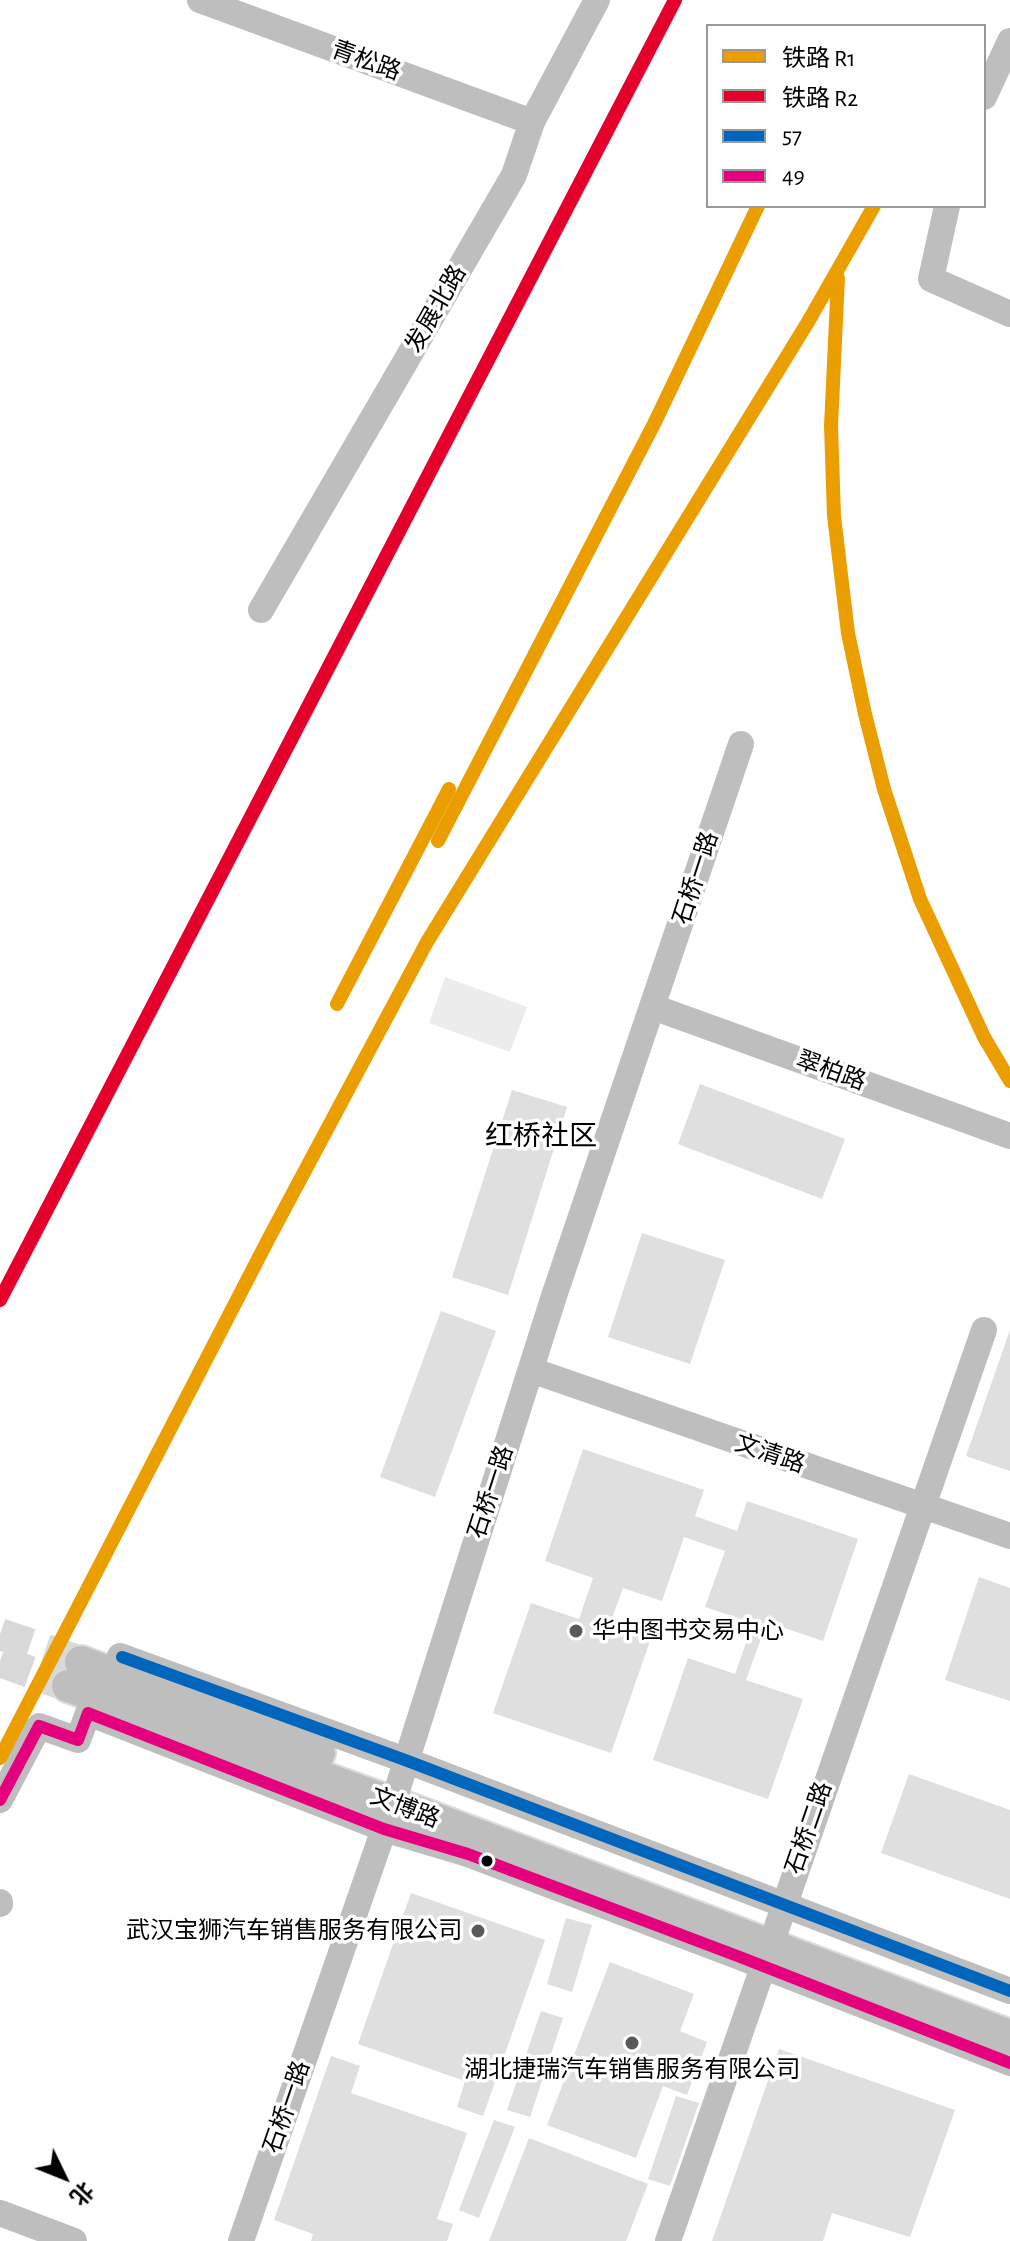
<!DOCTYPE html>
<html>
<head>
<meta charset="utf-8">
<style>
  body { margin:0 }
  #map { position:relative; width:1010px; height:2241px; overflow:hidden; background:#fff; font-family:"Alegreya Sans","Noto Sans SC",sans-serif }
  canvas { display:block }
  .legend { position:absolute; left:706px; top:24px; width:280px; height:184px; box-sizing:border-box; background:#fff; border:2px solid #999; margin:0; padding:10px 14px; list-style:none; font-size:24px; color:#000 }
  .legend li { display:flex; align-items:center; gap:16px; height:40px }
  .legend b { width:40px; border:2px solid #999 }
  .north { position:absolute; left:24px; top:2137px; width:80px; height:80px; -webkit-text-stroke:6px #fff; paint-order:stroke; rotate:133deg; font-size:22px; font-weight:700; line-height:32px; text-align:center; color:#000 }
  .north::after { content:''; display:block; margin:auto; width:28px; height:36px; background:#000; clip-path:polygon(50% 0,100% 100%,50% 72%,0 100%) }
</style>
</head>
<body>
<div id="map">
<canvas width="1010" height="2241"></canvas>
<ul class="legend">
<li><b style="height:10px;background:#eb9e00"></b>铁路 R1</li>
<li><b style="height:10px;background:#e4002b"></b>铁路 R2</li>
<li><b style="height:10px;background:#0065bd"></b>57</li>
<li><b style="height:10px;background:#e5007d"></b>49</li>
</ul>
<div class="north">北</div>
</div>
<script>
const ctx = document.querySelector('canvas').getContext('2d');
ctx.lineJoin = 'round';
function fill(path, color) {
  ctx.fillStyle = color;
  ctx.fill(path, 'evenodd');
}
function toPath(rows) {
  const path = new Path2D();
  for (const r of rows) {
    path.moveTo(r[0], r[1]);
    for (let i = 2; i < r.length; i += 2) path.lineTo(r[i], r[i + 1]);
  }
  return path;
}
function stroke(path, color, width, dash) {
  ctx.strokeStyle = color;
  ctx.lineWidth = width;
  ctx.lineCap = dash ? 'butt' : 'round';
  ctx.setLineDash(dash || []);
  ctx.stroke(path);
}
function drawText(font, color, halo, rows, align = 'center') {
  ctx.font = font + ' "Alegreya Sans","Noto Sans SC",sans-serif';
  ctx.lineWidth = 7;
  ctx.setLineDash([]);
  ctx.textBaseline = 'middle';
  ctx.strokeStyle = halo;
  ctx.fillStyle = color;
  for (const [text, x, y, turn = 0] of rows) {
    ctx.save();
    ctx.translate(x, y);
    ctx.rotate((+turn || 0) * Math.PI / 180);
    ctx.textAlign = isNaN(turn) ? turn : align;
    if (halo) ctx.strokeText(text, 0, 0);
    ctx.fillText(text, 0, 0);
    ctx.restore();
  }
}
const green = toPath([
  [445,977,527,1007,510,1052,429,1023]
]);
const building = toPath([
  [700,1084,845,1139,822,1199,678,1144],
  [512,1090,567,1107,508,1295,452,1277],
  [642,1233,725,1260,690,1364,608,1337],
  [441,1311,496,1331,435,1497,380,1477],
  [1010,1330,1010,1471,966,1456],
  [583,1449,704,1490,695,1516,737,1531,747,1501,858,1539,823,1641,767,1622,746,1680,803,1699,768,1799,653,1760,688,1658,735,1674,753,1623,705,1607,725,1551,684,1537,662,1601,623,1588,610,1624,651,1638,611,1753,493,1713,531,1603,579,1619,593,1578,545,1561],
  [979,1577,1010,1588,1010,1701,945,1680],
  [909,1774,1010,1810,1010,1899,881,1853],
  [411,1893,545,1940,483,2116,457,2107,465,2081,358,2044],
  [566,1918,592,1925,572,1992,547,1984],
  [610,1962,694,1994,680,2031,707,2042,687,2095,663,2086,636,2158,547,2125],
  [541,2011,563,2018,530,2117,507,2110],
  [779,2049,955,2110,910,2237,832,2213,823,2241,712,2241],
  [331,2056,360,2066,351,2093,467,2133,437,2219,453,2224,447,2241,311,2241,313,2234,274,2220],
  [676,2096,699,2103,670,2186,648,2179],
  [494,2120,515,2127,479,2218,459,2210],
  [529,2138,648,2184,626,2241,489,2241]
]);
const majorTunnel = toPath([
  [0,1634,81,1662],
  [0,1661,68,1686]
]);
const minor = toPath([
  [200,0,532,122],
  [984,97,1010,41],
  [947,206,931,279,1010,314],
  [261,610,514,175,532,122,597,0],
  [653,1007,1010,1136],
  [531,1370,1010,1536],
  [120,1656,405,1760,1010,1991],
  [0,1800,39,1726,78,1740,88,1713,384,1829,468,1854,740,1957,1010,2063],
  [0,1902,0,1904],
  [0,2213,74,2241],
  [241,2241,393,1803,554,1296,741,744],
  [668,2241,984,1330]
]);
const major = toPath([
  [81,1662,319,1753],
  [68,1686,393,1803,1010,2036]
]);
const bus1 = toPath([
  [122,1657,405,1760,1010,1991]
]);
const bus2 = toPath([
  [0,1800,39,1726,78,1740,88,1713,384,1829,468,1854,740,1957,1010,2063]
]);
const rail1 = toPath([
  [838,278,831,426,834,516,848,633,865,714,884,789,920,899,984,1037,1010,1081],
  [438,841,655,422,758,206],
  [337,1004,449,789],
  [0,1758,269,1238,427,942,808,322,874,206]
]);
const rail2 = toPath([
  [0,1300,675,0]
]);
const markers = [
  [576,1631,8,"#595959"],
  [487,1861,7,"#000"],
  [478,1931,8,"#595959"],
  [632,2043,8,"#595959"]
];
const streetNames = [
  ["青松路",366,61,20],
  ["发展北路",436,309,-60],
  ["石桥一路",696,878,-72],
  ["翠柏路",831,1071,20],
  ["文清路",770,1454,19],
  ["石桥一路",491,1492,-72],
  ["文博路",405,1808,21],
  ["石桥二路",809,1828,-71],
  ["石桥一路",287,2107,-71]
];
const poiNames = [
  ["华中图书交易中心",592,1631],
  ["武汉宝狮汽车销售服务有限公司",462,1931,"right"],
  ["湖北捷瑞汽车销售服务有限公司",632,2070,"center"]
];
const quarterNames = [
  ["红桥社区",541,1137]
];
fill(green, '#ececec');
fill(building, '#dfdfdf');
stroke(majorTunnel, '#d9d9d9', 32, [32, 16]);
stroke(major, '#dbdbdb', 36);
stroke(minor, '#bebebe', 26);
stroke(major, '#bebebe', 32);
stroke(bus1, '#0065bd', 12);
stroke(bus2, '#e5007d', 12);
stroke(rail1, '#eb9e00', 14);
stroke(rail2, '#e4002b', 14);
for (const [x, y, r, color] of markers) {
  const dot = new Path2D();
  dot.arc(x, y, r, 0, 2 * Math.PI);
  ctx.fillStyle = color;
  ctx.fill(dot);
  stroke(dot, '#fff', 3);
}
drawText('24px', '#000', '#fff', streetNames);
drawText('24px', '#000', '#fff', poiNames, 'left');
drawText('28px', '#000', '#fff', quarterNames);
</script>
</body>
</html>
